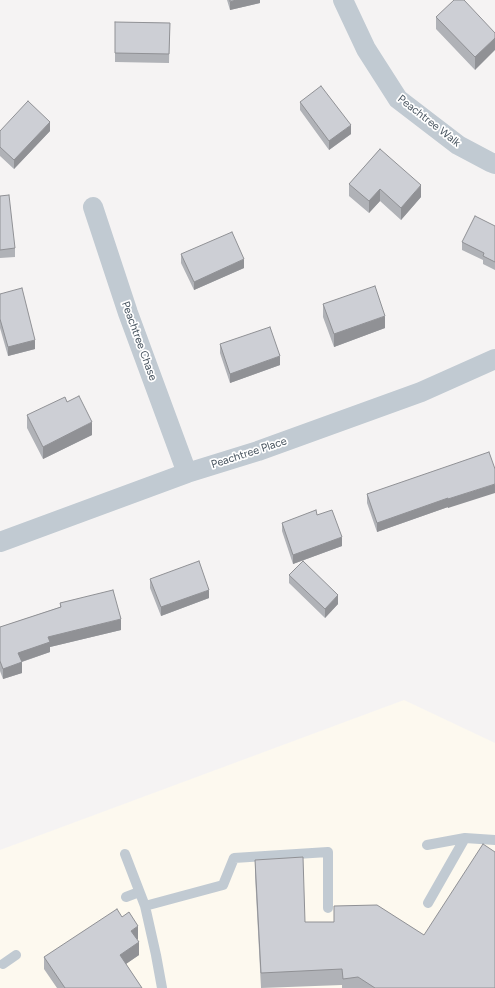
<!DOCTYPE html>
<html>
<head>
<meta charset="utf-8">
<style>
  body { margin:0 }
  canvas { display:block; background:#f5f3f3 }
</style>
</head>
<body>
<canvas width="495" height="988"></canvas>
<script>
const ctx = document.querySelector('canvas').getContext('2d');
ctx.lineJoin = 'round';
function fill(path, color) {
  ctx.fillStyle = color;
  ctx.fill(path, 'evenodd');
}
function toPath(rows) {
  const path = new Path2D();
  for (const r of rows) {
    path.moveTo(r[0], r[1]);
    for (let i = 2; i < r.length; i += 2) path.lineTo(r[i], r[i + 1]);
  }
  return path;
}
function stroke(path, color, width, dash) {
  ctx.strokeStyle = color;
  ctx.lineWidth = width;
  ctx.lineCap = dash ? 'butt' : 'round';
  ctx.setLineDash(dash || []);
  ctx.stroke(path);
}
function drawText(font, color, halo, rows, align = 'center') {
  ctx.font = font + ' Figtree,sans-serif';
  ctx.lineWidth = 3.5;
  ctx.setLineDash([]);
  ctx.textBaseline = 'middle';
  ctx.strokeStyle = halo;
  ctx.fillStyle = color;
  for (const [text, x, y, turn = 0] of rows) {
    ctx.save();
    ctx.translate(x, y);
    ctx.rotate((+turn || 0) * Math.PI / 180);
    ctx.textAlign = isNaN(turn) ? turn : align;
    if (halo) ctx.strokeText(text, 0, 0);
    ctx.fillText(text, 0, 0);
    ctx.restore();
  }
}
const commercial = toPath([
  [404,700,495,743,495,988,0,988,0,850]
]);
const service = toPath([
  [427,845,465,838,495,840],
  [125,854,145,906,156,955,162,988],
  [126,897,139,892],
  [428,903,465,838],
  [145,906,223,885,234,858,328,852,328,908],
  [3,964,16,955]
]);
const minor = toPath([
  [343,0,366,49,398,99,458,145,490,162,495,164],
  [93,207,128,313,187,473],
  [0,542,187,473,258,451,421,392,495,359]
]);
const wall = toPath([
  [227,0,260,0,260,3,230,10],
  [436,17,495,33,475,70,436,29],
  [115,22,170,23,169,63,115,62],
  [300,102,351,134,329,150,300,110],
  [0,131,50,131,14,169,0,156],
  [380,149,421,197,401,220,380,201,369,213,349,196,349,184],
  [0,196,15,248,15,257,0,258],
  [495,226,495,270,483,264,483,260,462,250,462,242],
  [181,254,244,268,194,290,181,263],
  [0,294,35,349,8,356,0,328],
  [323,304,385,328,334,347,323,317],
  [220,344,280,365,230,383,220,353],
  [67,402,92,435,43,459,27,428,27,415],
  [495,469,448,508,448,507,377,532,367,503,367,494],
  [317,515,342,546,293,564,282,531,282,523],
  [289,575,338,604,325,618,289,583],
  [150,579,209,598,161,616,150,588],
  [60,603,121,630,50,647,50,652,22,662,22,673,3,679,0,671,0,627,60,607],
  [255,860,305,922,424,935,495,988,342,988,342,985,261,988,255,875],
  [137,939,139,955,126,964,142,988,57,988,44,969,44,957,138,939]
]);
const shadedWall = toPath([
  [236,0,260,0,260,3,230,10,230,2],
  [495,38,495,50,475,70,475,57],
  [50,122,50,131,14,169,14,160],
  [351,125,351,134,329,150,329,141],
  [421,185,421,197,401,220,401,208],
  [380,189,380,201,369,213,369,201],
  [244,259,244,268,194,290,194,282],
  [385,316,385,328,334,347,334,334],
  [35,340,35,349,8,356,8,347],
  [280,356,280,365,230,383,230,374],
  [92,422,92,435,43,459,43,447],
  [495,484,495,493,448,508,448,499],
  [448,498,448,507,377,532,377,523],
  [342,537,342,546,293,564,293,555],
  [209,590,209,598,161,616,161,607],
  [338,595,338,604,325,618,325,609],
  [121,619,121,630,50,647,50,652,18,663,18,653,48,637],
  [22,662,22,673,3,679,3,669],
  [138,926,138,939,131,943,131,931],
  [139,942,139,955,120,968,120,955]
]);
const building = toPath([
  [230,0,236,0,230,2,230,0],
  [454,0,464,0,495,33,495,38,475,57,436,17,454,0],
  [115,22,170,23,169,54,115,53,115,22],
  [321,86,351,125,329,141,300,102,321,86],
  [28,101,50,122,14,160,0,147,0,131,28,101],
  [380,149,421,185,401,208,380,189,369,201,349,184,380,149],
  [9,195,15,248,0,250,0,196,9,195],
  [475,216,495,226,495,262,483,256,484,253,462,242,475,216],
  [232,232,244,259,194,282,181,254,232,232],
  [375,286,385,316,334,334,323,304,375,286],
  [22,288,35,340,8,347,0,319,0,294,22,288],
  [270,327,280,356,230,374,220,344,270,327],
  [79,396,92,422,43,447,27,415,65,397,67,402,79,396],
  [489,452,495,469,495,484,448,499,448,498,377,523,367,494,489,452],
  [316,510,317,515,332,510,342,537,293,555,282,523,316,510],
  [199,561,209,590,161,607,150,579,199,561],
  [303,561,338,595,325,609,289,575,303,561],
  [113,590,121,619,48,637,50,642,18,653,22,662,3,669,0,661,0,627,61,607,60,603,113,590],
  [483,844,495,852,495,988,375,988,358,977,343,979,342,969,261,973,255,860,303,857,305,922,334,922,334,906,377,905,424,935,483,844],
  [117,909,122,917,129,912,138,926,131,931,139,942,120,955,142,988,65,988,44,957,117,909]
]);
const streetNames = [
  ["Peachtree Walk",429,121,38],
  ["Peachtree Chase",139,341,70],
  ["Peachtree Place",249,453,-18]
];
fill(commercial, '#fdf9ef');
stroke(service, '#c1cad2', 10);
stroke(minor, '#c1cad2', 20);
fill(wall, '#b0b2b7');
fill(shadedWall, '#909195');
fill(building, '#cdcfd5');
stroke(building, '#909195', 1);
drawText('11px', '#4a5661', '#fff', streetNames);
</script>
</body>
</html>
